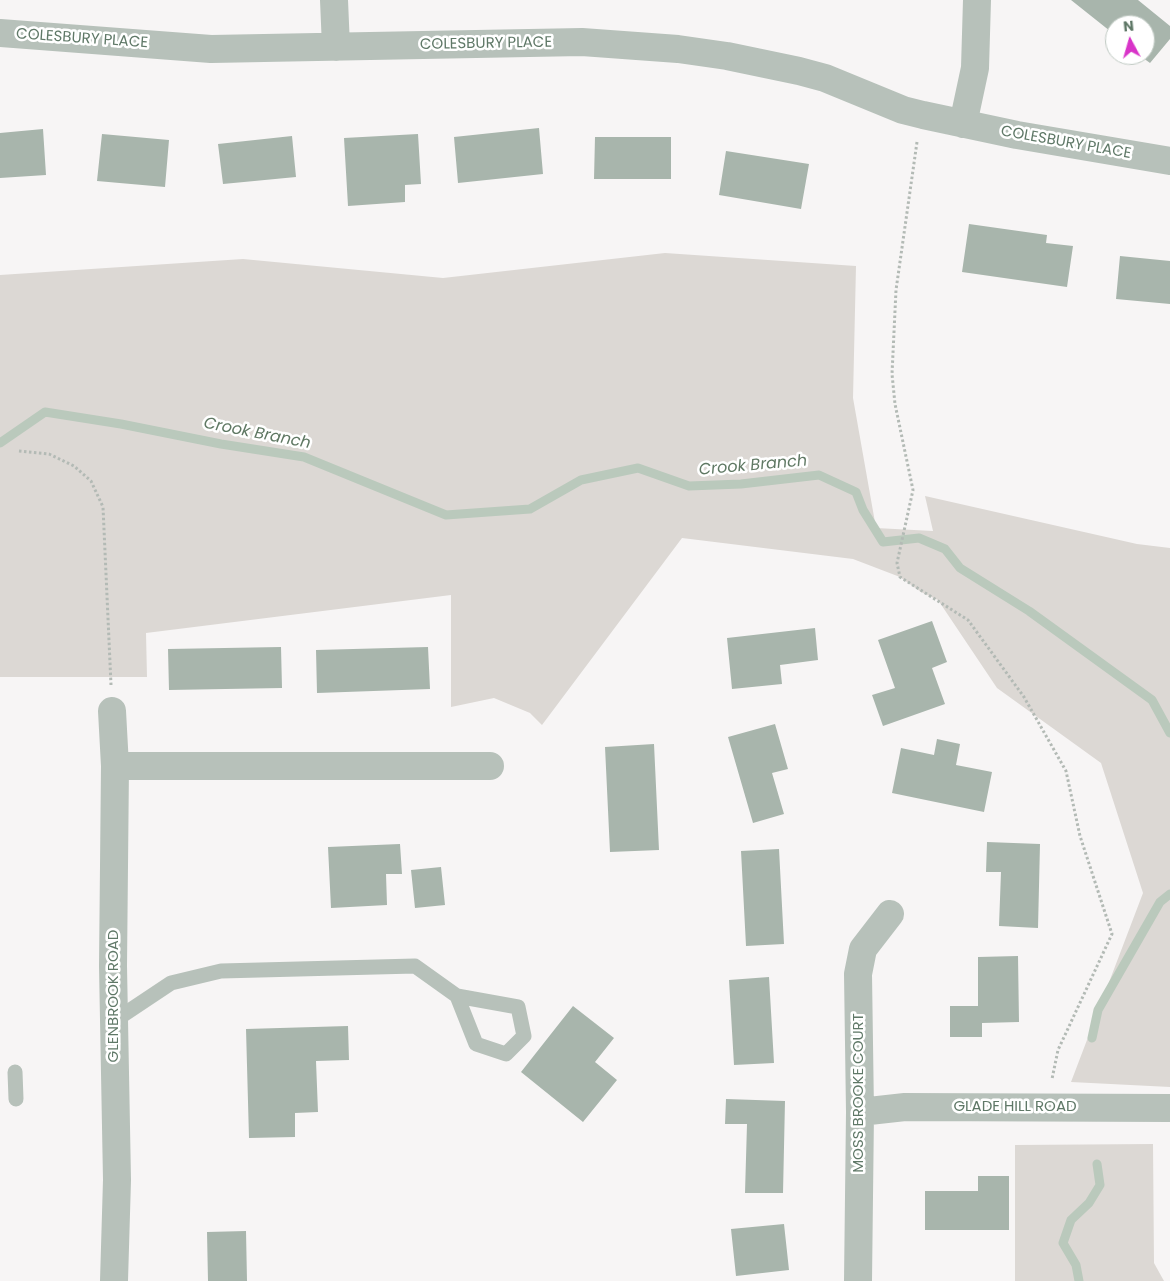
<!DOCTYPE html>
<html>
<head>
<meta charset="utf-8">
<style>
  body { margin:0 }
  #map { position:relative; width:1170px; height:1281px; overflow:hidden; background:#f7f5f5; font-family:Poppins,sans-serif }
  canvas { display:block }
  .north { position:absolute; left:1105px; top:15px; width:50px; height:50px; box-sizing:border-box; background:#fff; border:1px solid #bfc9c2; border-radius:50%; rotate:354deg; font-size:14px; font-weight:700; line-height:20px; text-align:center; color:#5f7867 }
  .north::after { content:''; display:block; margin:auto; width:18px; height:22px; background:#d834c8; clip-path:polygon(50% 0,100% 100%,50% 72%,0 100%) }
</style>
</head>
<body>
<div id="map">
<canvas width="1170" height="1281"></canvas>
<div class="north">N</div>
</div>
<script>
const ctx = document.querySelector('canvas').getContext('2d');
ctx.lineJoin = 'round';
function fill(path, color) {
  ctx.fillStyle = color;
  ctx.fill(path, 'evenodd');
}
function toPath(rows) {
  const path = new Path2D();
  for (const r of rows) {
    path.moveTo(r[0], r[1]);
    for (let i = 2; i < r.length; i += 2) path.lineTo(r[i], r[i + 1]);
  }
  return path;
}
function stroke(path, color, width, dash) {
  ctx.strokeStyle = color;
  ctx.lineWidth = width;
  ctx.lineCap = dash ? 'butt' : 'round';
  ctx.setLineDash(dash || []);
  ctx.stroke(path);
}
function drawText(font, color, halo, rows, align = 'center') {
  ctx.font = font + ' Poppins,sans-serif';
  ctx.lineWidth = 5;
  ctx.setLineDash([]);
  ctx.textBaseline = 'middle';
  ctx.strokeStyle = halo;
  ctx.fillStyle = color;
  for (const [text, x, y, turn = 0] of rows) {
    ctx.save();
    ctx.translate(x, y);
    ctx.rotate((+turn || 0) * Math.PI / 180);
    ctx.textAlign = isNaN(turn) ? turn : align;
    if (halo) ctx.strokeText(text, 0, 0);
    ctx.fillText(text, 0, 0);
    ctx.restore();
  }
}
const green = toPath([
  [665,253,856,266,853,398,876,528,933,531,925,496,1137,544,1170,548,1170,1087,1071,1082,1143,893,1101,763,997,688,938,600,921,592,900,577,853,559,682,538,542,725,530,713,494,698,451,707,451,595,146,633,147,677,0,677,0,275,243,259,443,278],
  [1153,1144,1154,1263,1164,1281,1015,1281,1015,1145]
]);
const stream = toPath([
  [0,443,45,412,121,424,221,444,304,457,446,515,530,509,581,480,638,468,689,486,741,484,819,475,856,492,863,510,883,542,919,538,945,549,960,568,1029,611,1152,700,1170,733],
  [1092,1038,1098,1010,1160,902,1170,894],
  [1079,1281,1076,1265,1063,1243,1071,1220,1089,1203,1100,1185,1097,1164]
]);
const building = toPath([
  [1071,0,1138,0,1170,26,1170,39,1150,63,1139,55,1145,55,1145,25,1115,25,1115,35],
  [539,128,543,174,458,183,454,137],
  [43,129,46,175,0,178,0,133],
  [102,134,169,140,165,187,97,181],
  [418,134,421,184,405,185,405,202,348,206,344,138],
  [292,136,296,177,223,184,218,144],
  [595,137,671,137,671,179,594,179],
  [726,151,809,164,801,209,719,195],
  [969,224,1047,235,1046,243,1073,246,1067,287,962,272],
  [1120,256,1170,261,1170,304,1116,299],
  [932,621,947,662,932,668,945,704,883,726,872,695,895,688,878,640],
  [815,628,818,660,780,665,782,684,732,689,727,638],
  [281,647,282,688,169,690,168,649],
  [428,647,430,689,317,693,316,650],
  [775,724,788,769,772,773,784,814,753,823,728,737],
  [937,739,960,744,956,765,992,772,984,812,892,793,901,748,934,755],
  [654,744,659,850,610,852,605,747],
  [987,842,1040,844,1038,928,999,926,1001,872,986,872],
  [400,844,402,874,386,874,387,905,331,908,328,847],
  [779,849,784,944,746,946,741,851],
  [441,867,445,905,415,908,411,870],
  [1018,956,1019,1022,982,1023,982,1037,950,1037,950,1006,978,1006,978,957],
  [769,977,774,1063,734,1065,729,980],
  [573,1006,614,1038,595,1062,617,1080,583,1122,521,1072],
  [348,1026,349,1060,316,1061,318,1112,295,1113,295,1137,249,1138,246,1029],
  [726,1099,785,1101,783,1193,745,1193,747,1124,725,1124],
  [978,1176,1009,1176,1009,1230,925,1230,925,1191,978,1191],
  [784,1224,789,1270,736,1276,731,1229],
  [246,1231,247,1281,208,1281,207,1232]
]);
const path = toPath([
  [917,142,896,290,892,374,895,404,913,490,897,563,900,577,968,620,1024,697,1066,771,1080,836,1112,934,1058,1050,1052,1079],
  [19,451,49,454,74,466,91,481,103,507,111,685]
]);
const service = toPath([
  [114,1021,171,983,221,971,415,966,457,996,476,1044,506,1054,524,1036,518,1007,457,996],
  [15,1072,16,1099]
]);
const minor = toPath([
  [334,0,336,47],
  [0,33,211,49,582,42,678,49,727,56,799,71,825,78,903,110,923,115,1017,135,1170,161],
  [963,124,975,68,977,0],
  [112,711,115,766,113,966,117,1180,114,1281],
  [115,766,490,766],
  [860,1112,905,1107,1170,1108],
  [858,1281,860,1112,858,974,863,949,890,914]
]);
const streetNames = [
  ["COLESBURY PLACE",82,39,4],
  ["COLESBURY PLACE",486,44,-1],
  ["COLESBURY PLACE",1066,143,10],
  ["GLENBROOK ROAD",114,996,-90],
  ["MOSS BROOKE COURT",859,1093,-90],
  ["GLADE HILL ROAD",1015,1107]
];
const waterNames = [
  ["Crook Branch",257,434,11],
  ["Crook Branch",753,466,-5]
];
fill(green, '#dcd8d4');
stroke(stream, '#bac9bc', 9);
fill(building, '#a8b5ac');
stroke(path, '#b3bab5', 3, [2.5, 2.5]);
stroke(service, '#b7c1ba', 15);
stroke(minor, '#b7c1ba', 28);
drawText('15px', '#5f7867', '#fff', streetNames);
drawText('italic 16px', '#5f7863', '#fff', waterNames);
</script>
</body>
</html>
